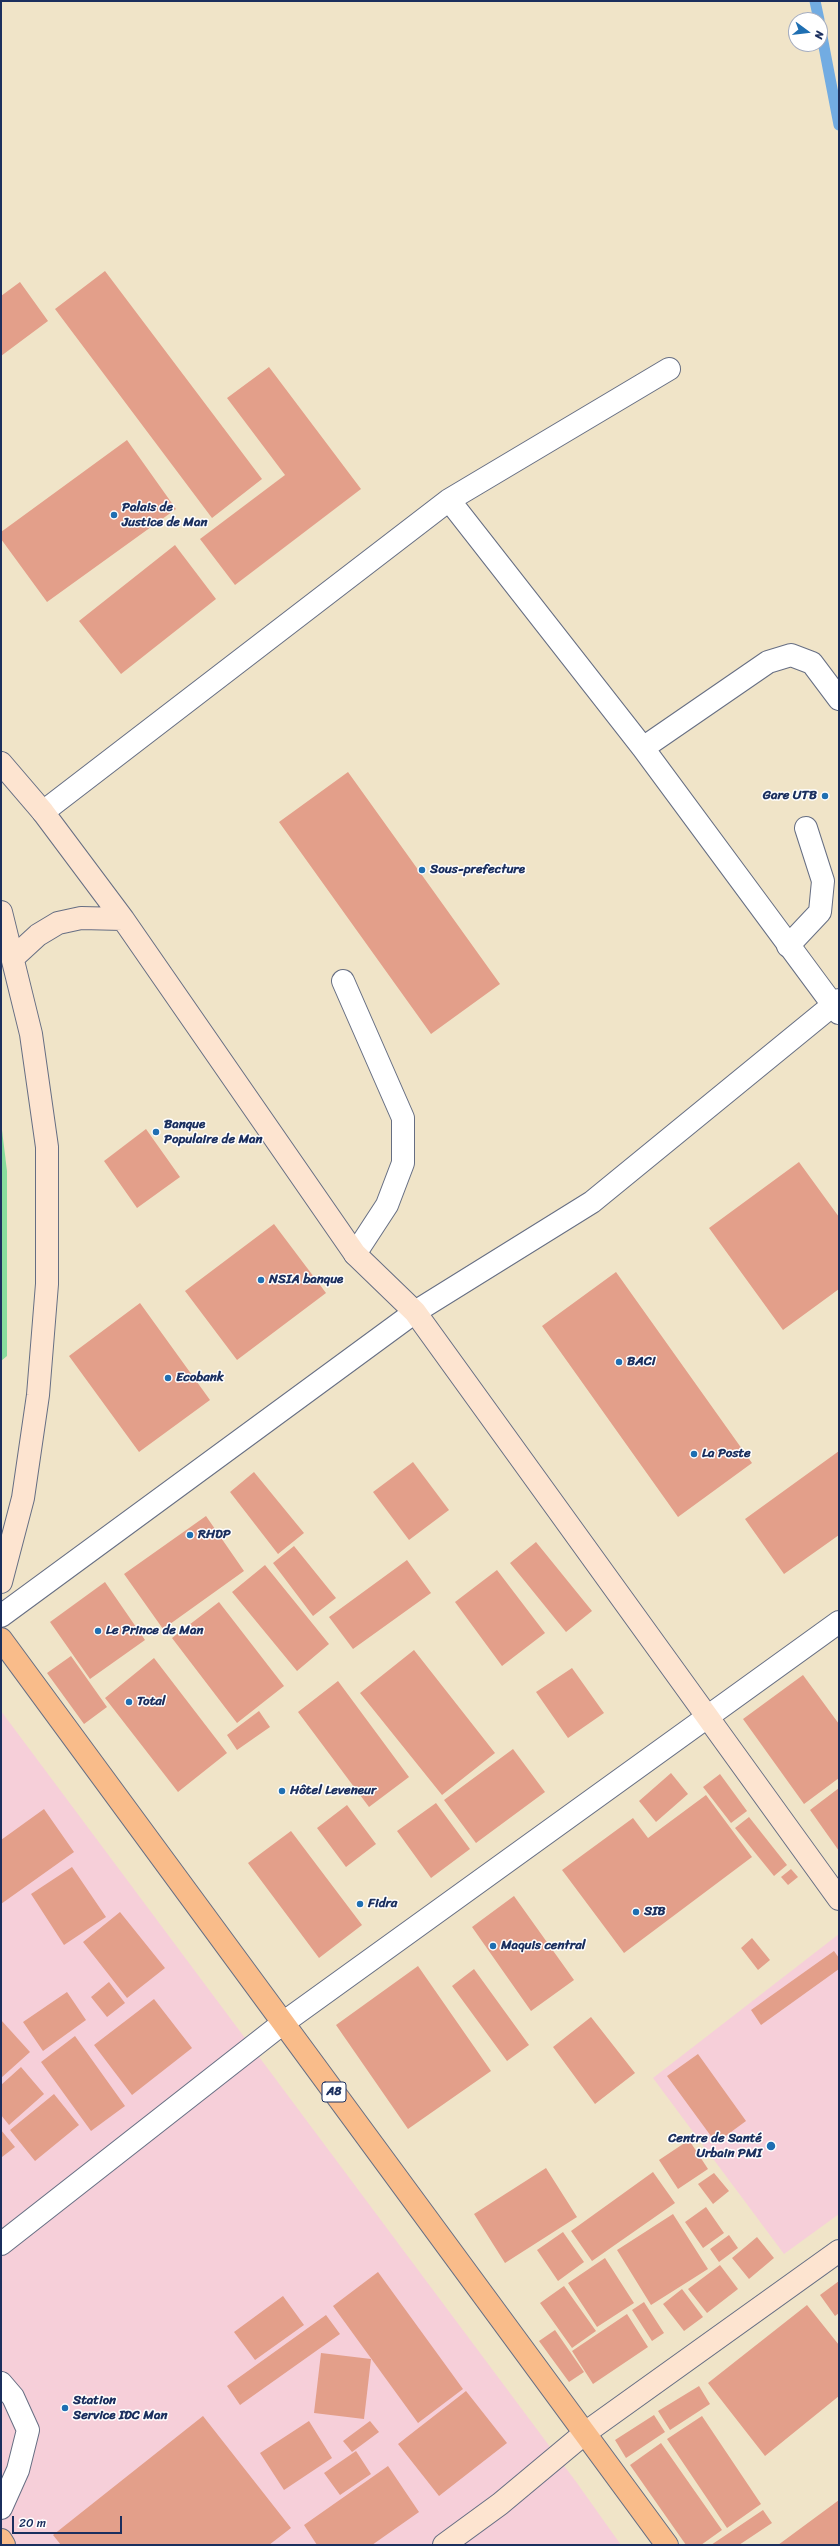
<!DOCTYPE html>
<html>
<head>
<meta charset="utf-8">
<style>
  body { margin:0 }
  #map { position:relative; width:840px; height:2546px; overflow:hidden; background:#f0e4c8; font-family:Sriracha,sans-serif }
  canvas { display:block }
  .frame { position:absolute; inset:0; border:2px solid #1b2f5e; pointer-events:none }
  .north { position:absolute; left:788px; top:12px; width:40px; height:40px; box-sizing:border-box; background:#fff; border:1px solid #a4acbf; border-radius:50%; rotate:105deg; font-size:11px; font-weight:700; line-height:16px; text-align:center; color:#1b2f5e }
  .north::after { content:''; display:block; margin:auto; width:14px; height:18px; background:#1f6fb2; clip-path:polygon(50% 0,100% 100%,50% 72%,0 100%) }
  .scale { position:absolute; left:12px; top:2516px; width:110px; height:18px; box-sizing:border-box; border:2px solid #1b2f5e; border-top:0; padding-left:5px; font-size:12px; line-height:14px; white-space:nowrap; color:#1b2f5e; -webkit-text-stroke:3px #fff; paint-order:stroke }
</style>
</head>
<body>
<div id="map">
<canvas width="840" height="2546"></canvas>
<div class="frame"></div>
<div class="north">N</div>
<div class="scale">20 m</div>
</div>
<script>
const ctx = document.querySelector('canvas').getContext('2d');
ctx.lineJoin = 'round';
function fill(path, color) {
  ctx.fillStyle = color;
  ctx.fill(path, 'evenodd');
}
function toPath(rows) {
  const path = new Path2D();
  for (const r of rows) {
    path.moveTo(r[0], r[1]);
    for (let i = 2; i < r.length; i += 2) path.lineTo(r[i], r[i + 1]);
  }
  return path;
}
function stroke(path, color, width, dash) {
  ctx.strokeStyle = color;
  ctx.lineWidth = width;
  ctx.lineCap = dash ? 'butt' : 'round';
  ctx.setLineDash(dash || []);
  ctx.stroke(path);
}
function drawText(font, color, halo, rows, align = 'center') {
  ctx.font = font + ' Sriracha,sans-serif';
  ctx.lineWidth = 3;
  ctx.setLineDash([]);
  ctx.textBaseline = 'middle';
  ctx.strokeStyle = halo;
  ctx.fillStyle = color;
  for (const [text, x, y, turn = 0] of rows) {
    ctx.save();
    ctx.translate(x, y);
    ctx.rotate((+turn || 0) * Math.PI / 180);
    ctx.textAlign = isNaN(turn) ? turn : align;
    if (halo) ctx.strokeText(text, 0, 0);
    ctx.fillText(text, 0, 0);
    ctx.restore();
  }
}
const built = toPath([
  [1,1711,577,2483,621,2545,1,2545],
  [839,1934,839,2214,784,2254,653,2078]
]);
const green = toPath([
  [1,1122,7,1171,7,1356,1,1361]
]);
const stream = toPath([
  [815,1,819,20],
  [820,26,839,125]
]);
const building = toPath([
  [105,271,262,479,212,518,55,309],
  [20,282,48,321,1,356,1,296],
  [269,367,361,489,235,585,200,539,285,475,227,398],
  [127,440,176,509,47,602,1,539,1,532],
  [175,545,216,599,121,674,79,621],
  [348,772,500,984,431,1034,279,822],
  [146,1129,180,1177,137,1208,104,1161],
  [799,1162,839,1217,839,1289,783,1330,709,1228],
  [274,1224,326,1293,237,1360,185,1291],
  [616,1272,752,1463,678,1517,542,1326],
  [140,1303,210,1400,139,1452,69,1356],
  [839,1451,839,1535,784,1574,745,1519],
  [413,1462,449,1510,409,1540,373,1492],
  [254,1472,304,1533,278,1554,230,1492],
  [206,1516,244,1571,163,1629,124,1574],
  [536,1542,592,1611,566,1632,510,1563],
  [294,1546,336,1598,313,1616,273,1563],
  [407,1560,431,1593,353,1649,329,1617],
  [265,1565,329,1644,297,1671,232,1592],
  [497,1570,545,1633,502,1666,455,1602],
  [105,1582,145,1640,90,1679,50,1622],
  [219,1602,284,1686,237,1723,172,1638],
  [414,1650,495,1753,442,1795,360,1693],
  [71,1656,107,1707,84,1724,47,1673],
  [154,1658,227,1753,178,1792,105,1698],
  [572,1668,604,1713,568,1738,536,1692],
  [803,1675,839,1724,839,1778,804,1804,743,1719],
  [338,1681,409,1777,369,1807,298,1712],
  [259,1711,270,1727,237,1750,227,1735],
  [513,1749,545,1792,476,1843,444,1800],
  [671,1773,688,1794,656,1822,639,1801],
  [720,1774,747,1811,731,1823,703,1787],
  [839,1788,839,1851,810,1810],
  [706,1795,752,1857,624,1953,562,1870,633,1818,648,1838],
  [436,1803,470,1849,431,1878,397,1831],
  [347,1805,376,1844,346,1867,317,1828],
  [44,1809,74,1852,1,1904,1,1840],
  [749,1817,787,1865,774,1876,735,1828],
  [291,1831,362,1925,319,1958,248,1863],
  [72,1867,106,1917,64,1945,31,1894],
  [791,1869,798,1877,788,1885,781,1877],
  [514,1896,574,1980,531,2011,472,1927],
  [120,1912,165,1968,127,1998,83,1942],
  [752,1938,770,1960,758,1970,741,1948],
  [834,1951,839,1958,839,1969,761,2025,751,2010],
  [418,1966,491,2071,408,2129,336,2025],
  [474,1969,529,2045,507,2061,452,1986],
  [109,1982,125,2003,107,2017,91,1997],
  [67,1992,86,2020,43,2051,23,2022],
  [154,1999,192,2048,132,2095,94,2045],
  [591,2017,635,2073,595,2104,553,2047],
  [1,2020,30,2052,1,2078],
  [75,2036,125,2106,91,2131,41,2062],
  [698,2054,746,2121,716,2143,667,2076],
  [21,2067,44,2094,9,2125,1,2115,1,2085],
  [54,2094,79,2125,35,2161,10,2130],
  [1,2130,15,2147,2,2157,1,2156],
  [689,2140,708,2169,678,2189,659,2160],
  [546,2168,577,2217,505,2263,474,2214],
  [653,2172,675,2203,592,2261,571,2231],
  [714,2173,729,2191,713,2204,698,2184],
  [706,2207,724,2233,703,2248,685,2222],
  [673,2214,708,2269,651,2305,617,2250],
  [563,2232,584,2262,558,2281,537,2250],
  [729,2235,738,2248,719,2262,710,2249],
  [757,2237,774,2258,749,2279,732,2258],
  [605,2258,634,2303,597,2327,568,2283],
  [720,2265,738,2289,707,2313,688,2289],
  [378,2272,463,2389,418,2423,333,2306],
  [839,2281,839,2313,835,2316,820,2295],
  [564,2286,596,2331,572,2348,540,2303],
  [682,2289,703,2317,684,2331,663,2304],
  [283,2296,304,2325,255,2360,234,2332],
  [644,2302,664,2333,652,2341,632,2310],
  [807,2305,839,2345,839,2396,765,2456,708,2383],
  [627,2314,648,2347,593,2384,572,2351],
  [326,2315,340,2334,240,2405,227,2386],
  [555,2330,584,2372,569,2382,539,2341],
  [321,2353,371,2359,364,2419,314,2413],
  [699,2386,710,2404,670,2430,658,2411],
  [466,2391,507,2443,439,2496,398,2444],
  [654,2415,665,2432,626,2458,615,2440],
  [203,2416,291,2528,269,2545,61,2545,53,2535],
  [702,2416,761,2504,727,2528,667,2439],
  [309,2421,332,2458,284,2490,260,2453],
  [370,2421,379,2432,352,2452,343,2441],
  [661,2443,722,2530,701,2545,686,2545,630,2465],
  [356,2451,371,2474,340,2495,324,2473],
  [388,2466,419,2512,372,2545,317,2545,304,2525],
  [839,2500,839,2545,778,2545],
  [763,2510,772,2523,739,2545,711,2545]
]);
const lane = toPath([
  [788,946,820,912,823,881,806,828],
  [343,981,403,1118,403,1163,387,1205,355,1254],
  [1,2383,13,2397,28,2430,18,2470,1,2508]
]);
const street = toPath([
  [449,500,643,748,839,1013],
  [643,748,768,662,791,655,812,663,839,699],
  [43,812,449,500,669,369],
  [1,1616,415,1312,592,1202,839,1000],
  [1,2244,283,2023,839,1622]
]);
const secondary = toPath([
  [1,763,43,812,123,919,355,1254,415,1312,839,1899],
  [1,912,31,1034,47,1147,47,1284,38,1395,23,1498,1,1582],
  [13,958,38,935,58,923,81,918,123,919],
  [444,2545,500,2504,585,2433,839,2251]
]);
const primary = toPath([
  [1,1639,667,2545],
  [1,2540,4,2545]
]);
const markers = [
  [114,515,4,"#1f6fb2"],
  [825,796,4,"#1f6fb2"],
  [422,870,4,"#1f6fb2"],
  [156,1132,4,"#1f6fb2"],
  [261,1280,4,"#1f6fb2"],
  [619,1362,4,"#1f6fb2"],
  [168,1378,4,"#1f6fb2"],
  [694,1454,4,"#1f6fb2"],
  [190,1535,4,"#1f6fb2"],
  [98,1631,4,"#1f6fb2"],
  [129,1702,4,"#1f6fb2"],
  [282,1791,4,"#1f6fb2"],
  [360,1904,4,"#1f6fb2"],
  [636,1912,4,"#1f6fb2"],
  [493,1946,4,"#1f6fb2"],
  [771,2146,5,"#1f6fb2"],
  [65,2408,4,"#1f6fb2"]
];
const shields = [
  [334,2092,24]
];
const shieldNames = [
  ["A8",334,2092]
];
const poiNames = [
  ["Palais de",122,508],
  ["Justice de Man",122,523],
  ["Gare UTB",817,796,"right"],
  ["Sous-prefecture",430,870],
  ["Banque",164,1125],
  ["Populaire de Man",164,1140],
  ["NSIA banque",269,1280],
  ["BACI",627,1362],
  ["Ecobank",176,1378],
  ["La Poste",702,1454],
  ["RHDP",198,1535],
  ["Le Prince de Man",106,1631],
  ["Total",137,1702],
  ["Hôtel Leveneur",290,1791],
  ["Fidra",368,1904],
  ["SIB",644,1912],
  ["Maquis central",501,1946],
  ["Centre de Santé",762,2139,"right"],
  ["Urbain PMI",762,2154,"right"],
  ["Station",73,2401],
  ["Service IDC Man",73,2416]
];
fill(built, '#f6cfd9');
fill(green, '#88dc9d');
stroke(stream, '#72ace2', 11);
fill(building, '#e39f8a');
stroke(lane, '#666e83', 24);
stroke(street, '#666e83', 24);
stroke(secondary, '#666e83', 24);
stroke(primary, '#666e83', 24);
stroke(lane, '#fff', 22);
stroke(street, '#fff', 22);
stroke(secondary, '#fde4d0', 22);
stroke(primary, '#f9bc8a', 22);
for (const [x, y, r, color] of markers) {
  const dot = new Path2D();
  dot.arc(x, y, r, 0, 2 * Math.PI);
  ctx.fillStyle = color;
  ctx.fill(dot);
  stroke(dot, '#fff', 1.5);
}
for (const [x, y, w] of shields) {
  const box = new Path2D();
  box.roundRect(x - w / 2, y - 10, w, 20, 3);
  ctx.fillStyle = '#fff';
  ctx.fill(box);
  stroke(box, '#1b2f5e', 1);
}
drawText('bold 12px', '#1b2f5e', null, shieldNames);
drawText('bold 13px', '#1b2f5e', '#fff', poiNames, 'left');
</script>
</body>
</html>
